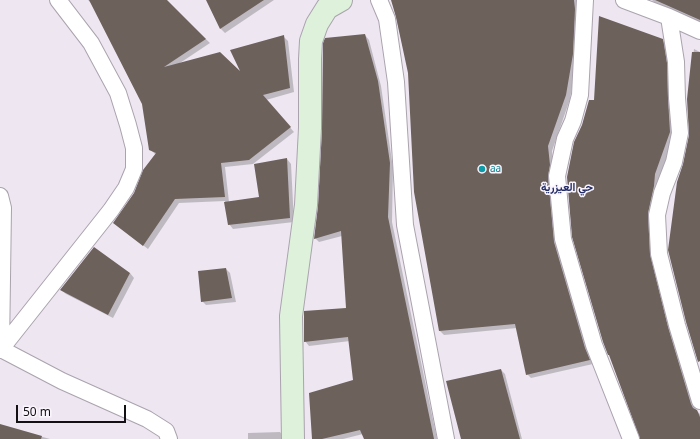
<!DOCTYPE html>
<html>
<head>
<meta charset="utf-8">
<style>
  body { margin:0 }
  #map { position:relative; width:700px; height:439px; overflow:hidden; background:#eee7f2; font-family:"Noto Sans",sans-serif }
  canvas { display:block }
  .scale { position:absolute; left:16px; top:405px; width:110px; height:18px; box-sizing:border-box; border:2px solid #131014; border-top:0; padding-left:5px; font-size:12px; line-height:14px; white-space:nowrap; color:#131014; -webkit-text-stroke:3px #faf4fd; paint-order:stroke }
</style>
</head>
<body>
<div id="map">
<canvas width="700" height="439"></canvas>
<div class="scale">50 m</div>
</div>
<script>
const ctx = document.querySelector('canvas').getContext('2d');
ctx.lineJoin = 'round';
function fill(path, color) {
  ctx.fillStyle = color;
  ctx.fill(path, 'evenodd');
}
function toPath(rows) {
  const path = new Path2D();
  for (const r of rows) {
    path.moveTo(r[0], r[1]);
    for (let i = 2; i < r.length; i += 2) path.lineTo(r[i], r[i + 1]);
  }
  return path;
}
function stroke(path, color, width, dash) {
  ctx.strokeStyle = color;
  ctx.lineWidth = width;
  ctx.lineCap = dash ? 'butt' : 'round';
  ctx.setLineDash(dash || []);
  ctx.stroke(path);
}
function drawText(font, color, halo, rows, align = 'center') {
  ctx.font = font + ' "Noto Sans",Vazirmatn,sans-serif';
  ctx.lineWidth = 3;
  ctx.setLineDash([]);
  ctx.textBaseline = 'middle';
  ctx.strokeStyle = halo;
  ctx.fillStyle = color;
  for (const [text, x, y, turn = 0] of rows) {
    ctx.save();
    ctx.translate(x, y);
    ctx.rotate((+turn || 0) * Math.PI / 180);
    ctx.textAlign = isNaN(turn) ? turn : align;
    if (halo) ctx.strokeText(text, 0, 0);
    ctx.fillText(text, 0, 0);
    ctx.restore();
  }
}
const shadow = toPath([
  [88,0,165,0,210,43,180,63,243,75,283,36,288,41,294,92,266,100,294,132,253,164,225,167,229,202,260,198,287,159,291,164,294,222,233,229,229,224,225,201,179,203,148,249,119,227,156,155,150,149,143,103,92,4],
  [207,0,274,0,225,33,221,29],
  [392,0,577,0,577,58,570,99,552,151,553,170,593,364,531,378,527,374,517,328,444,335,440,331,409,73],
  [652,0,700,0,700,24,655,3],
  [365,35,369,40,381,86,393,168,392,222,437,439,365,439,363,434,343,439,313,439,354,381,350,341,309,346,305,341,347,309,342,236,319,242,315,238],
  [662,40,667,45,674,137,659,179,658,191,672,333,695,409,700,414,700,439,641,439,595,101],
  [694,49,700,52,700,362,684,164,690,135,688,99],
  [226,269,230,273,236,302,206,305,202,301],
  [130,273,134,278,113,318,66,294,61,290],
  [501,370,505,374,522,439,462,439],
  [0,425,50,439,0,439],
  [280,432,284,437,284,439,248,439,248,433]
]);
const building = toPath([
  [89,0,167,0,206,39,164,67,220,52,240,71,230,50,284,35,290,88,263,95,291,127,249,160,221,163,225,197,175,199,143,246,113,223,134,193,143,170,156,153,149,150,142,104],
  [206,0,264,0,220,29],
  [391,0,574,0,575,9,573,54,566,95,548,146,550,165,548,177,554,242,585,348,590,360,526,375,515,324,439,331,414,192,408,73,396,17],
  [655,0,700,0,700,20],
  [599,16,663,39,667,63,668,99,670,132,655,174,654,186,648,213,650,254,668,327,691,404,693,408,697,410,700,417,700,439,640,439,609,355,608,355,603,342,572,237,567,177,574,142,582,125,589,100,594,100],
  [365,34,378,81,390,163,388,217,434,439,364,439,360,430,322,439,312,439,309,393,353,380,348,337,304,342,304,311,346,308,341,231,314,239,318,206,322,129,323,43,325,38],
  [692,52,700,52,700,361,698,362,686,322,668,250,677,182,683,164,689,135,687,99],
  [287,158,290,218,228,225,224,202,259,197,254,164],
  [94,247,130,273,108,315,60,290],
  [226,268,232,298,201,302,198,271],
  [501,369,520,439,461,439,446,381],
  [0,424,42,436,41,439,0,439]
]);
const street = toPath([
  [58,0,91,43,118,93,128,125,134,148,134,169,126,188,111,210,1,349,62,381,147,419,166,431,169,439],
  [379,0,387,19,396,82,405,225,446,439],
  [585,0,580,95,573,121,565,139,557,176,563,239,594,345,631,439],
  [624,0,669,17,700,31],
  [669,17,676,62,677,98,680,133,674,162,662,193,657,215,659,254,677,325,700,401],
  [0,196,3,208,1,349,0,350]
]);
const secondary = toPath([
  [293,439,291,316,306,205,310,128,310,59,311,41,317,24,327,8,341,0]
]);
const markers = [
  [482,169,4,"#0f9aa8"]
];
const cultureNames = [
  ["aa",490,169]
];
const neighbourhoodNames = [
  ["حي العيزرية",567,188]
];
fill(shadow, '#0003');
fill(building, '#6c615b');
stroke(street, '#aaa3ae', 18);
stroke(secondary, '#aaa3ae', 24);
stroke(street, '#fff', 16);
stroke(secondary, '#ddf1db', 22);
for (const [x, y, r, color] of markers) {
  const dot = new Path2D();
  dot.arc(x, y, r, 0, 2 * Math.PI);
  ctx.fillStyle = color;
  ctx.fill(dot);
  stroke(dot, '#faf4fd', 1.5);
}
drawText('10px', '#0d838f', '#faf4fd', cultureNames, 'left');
drawText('bold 11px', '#212b64', '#faf4fd', neighbourhoodNames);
</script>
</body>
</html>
